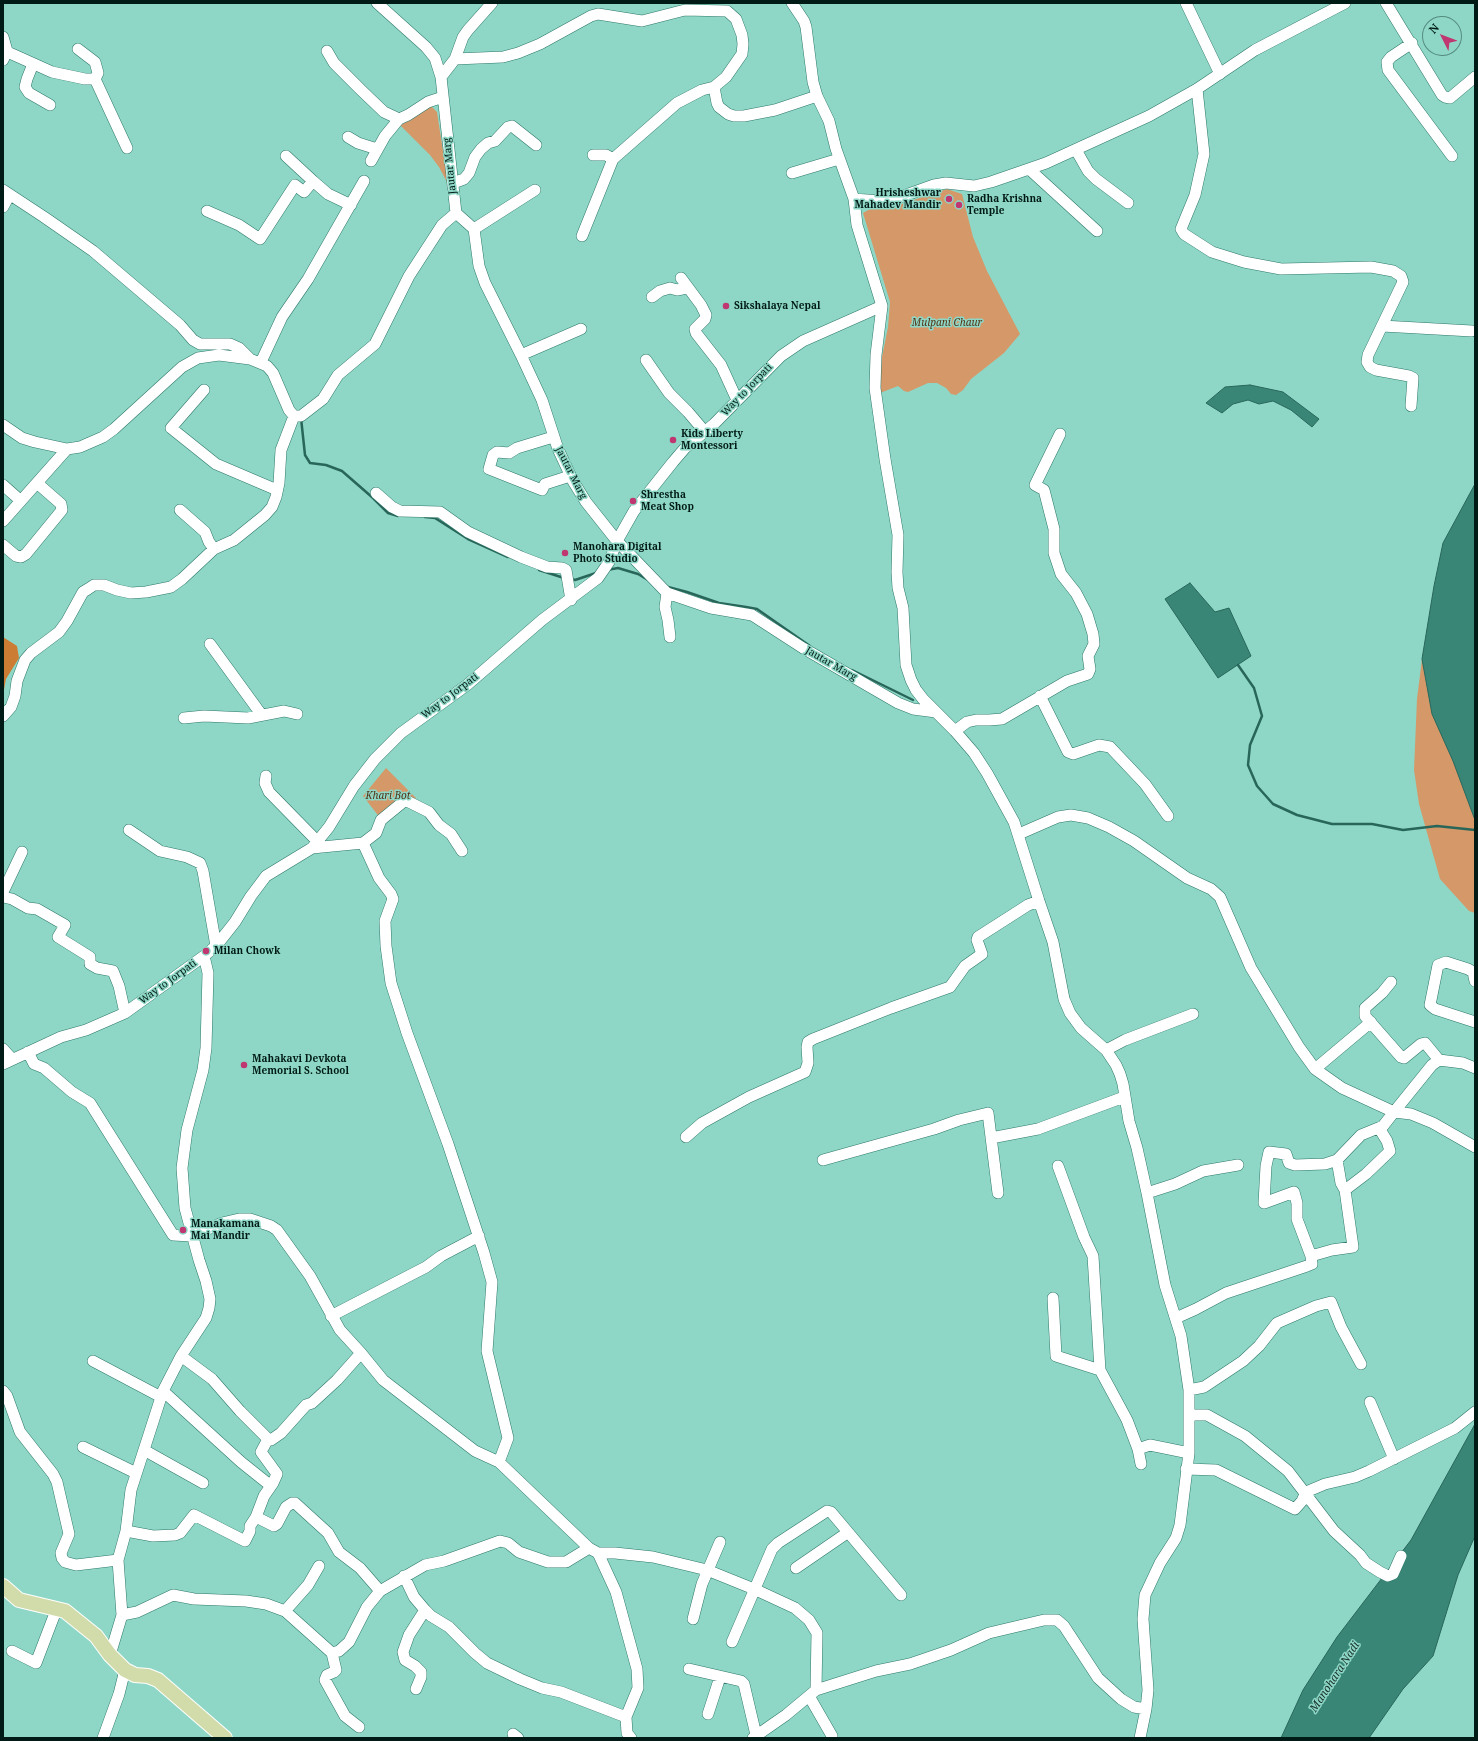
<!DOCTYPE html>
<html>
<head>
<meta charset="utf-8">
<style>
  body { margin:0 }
  #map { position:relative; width:1478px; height:1741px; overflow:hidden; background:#8ed7c6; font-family:"Noto Serif",serif }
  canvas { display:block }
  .frame { position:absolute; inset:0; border:4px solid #001b16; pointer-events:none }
  .north { position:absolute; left:1422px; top:16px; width:40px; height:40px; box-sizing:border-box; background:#8ed7c6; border:1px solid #558c80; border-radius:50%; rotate:312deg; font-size:11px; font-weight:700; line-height:16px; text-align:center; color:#001b16 }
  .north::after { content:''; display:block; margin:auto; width:14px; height:18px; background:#bf3671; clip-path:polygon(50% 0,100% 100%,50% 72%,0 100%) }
</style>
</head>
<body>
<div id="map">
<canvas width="1478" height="1741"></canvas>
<div class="frame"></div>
<div class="north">N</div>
</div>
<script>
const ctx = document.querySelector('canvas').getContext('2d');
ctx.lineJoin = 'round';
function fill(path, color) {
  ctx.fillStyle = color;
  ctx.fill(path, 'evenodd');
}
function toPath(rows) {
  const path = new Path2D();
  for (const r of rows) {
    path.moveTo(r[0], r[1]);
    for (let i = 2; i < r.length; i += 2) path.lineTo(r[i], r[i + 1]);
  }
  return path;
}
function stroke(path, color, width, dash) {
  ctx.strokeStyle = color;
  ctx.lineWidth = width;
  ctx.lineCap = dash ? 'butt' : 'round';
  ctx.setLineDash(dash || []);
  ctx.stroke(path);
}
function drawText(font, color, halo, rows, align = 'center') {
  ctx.font = font + ' "Noto Serif",serif';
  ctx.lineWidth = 3;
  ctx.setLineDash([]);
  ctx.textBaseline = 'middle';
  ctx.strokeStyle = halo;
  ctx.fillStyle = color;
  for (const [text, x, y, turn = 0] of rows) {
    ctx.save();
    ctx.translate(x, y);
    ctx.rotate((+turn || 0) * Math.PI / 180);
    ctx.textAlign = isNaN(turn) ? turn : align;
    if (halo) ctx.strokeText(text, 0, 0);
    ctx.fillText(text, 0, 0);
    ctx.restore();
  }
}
const green = toPath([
  [431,106,437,112,448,184,439,167,430,155,401,126,401,125],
  [947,189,962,194,973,237,987,271,1020,334,1004,353,971,379,963,390,956,395,951,394,946,388,937,383,928,383,908,392,904,391,898,386,880,393,879,372,888,327,890,302,863,213,870,209,892,207],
  [1422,659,1432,714,1453,761,1475,820,1475,913,1469,911,1440,879,1419,804,1414,770,1417,699],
  [386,768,416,798,384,823,363,796]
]);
const forest = toPath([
  [3,637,17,646,19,658,6,679,3,695]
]);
const water = toPath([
  [1250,385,1283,392,1319,419,1312,427,1291,410,1273,401,1259,404,1248,400,1233,404,1222,413,1206,403,1225,387,1250,385],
  [1475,484,1475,820,1453,761,1432,714,1422,659,1434,586,1443,543,1475,484],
  [1190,583,1215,612,1229,608,1251,656,1218,678,1165,599,1190,583],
  [1475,1424,1475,1536,1458,1575,1433,1656,1403,1689,1369,1738,1281,1738,1303,1690,1337,1637,1411,1540,1475,1424]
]);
const stream = toPath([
  [301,418,305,455,310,463,326,465,342,471,373,498,388,513,398,516],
  [425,517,435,518,468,539,508,557],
  [539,570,564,578],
  [607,570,618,568,638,574,648,580],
  [571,579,575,580,599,572],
  [668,587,687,592,719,603,746,607,757,609,810,646],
  [1238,665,1254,688,1262,716,1250,745,1248,765,1257,786,1273,804,1297,815,1332,824,1372,824,1403,830,1437,826,1475,830],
  [852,670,913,700]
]);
const minor = toPath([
  [377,3,426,47,435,58,441,77,456,213,474,229,479,266,485,283,521,355,542,400,558,449,573,481,586,502,617,541,667,593,711,608,752,615,803,648,898,703,913,709,936,712],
  [792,3,804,21,806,27,813,82,817,96,829,121,836,149,854,199,857,225,882,306,876,355,875,388,885,459,898,535,897,572,898,588,903,608,906,665,911,680,916,690,923,699,955,731,974,753,987,773,1014,822,1039,901,1053,942,1064,999,1070,1013,1081,1028,1106,1050,1116,1065,1120,1074,1123,1084,1129,1121,1137,1148,1147,1193,1165,1285,1181,1336,1189,1390,1189,1453,1180,1525,1176,1538,1160,1563,1145,1595,1143,1619,1148,1690,1146,1709,1140,1738],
  [1186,3,1220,74],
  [1386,3,1442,95,1445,97,1450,98,1475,77],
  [3,37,7,51,3,60],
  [1412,43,1391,57,1387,62,1388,70,1452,156],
  [3,50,52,72,85,79,95,79,98,73,95,62,78,49],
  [327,51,334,63,361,90,384,112,399,119,408,115,428,102,443,97],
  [455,59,503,57,518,53,540,44,591,16,598,14,642,21,685,10,727,11,736,19,742,35,743,44,742,54,726,77,714,87],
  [33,64,27,79,25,87,29,93,50,105],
  [441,77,455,59,463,37,468,30,492,3],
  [95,79,127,148],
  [1197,89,1204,154,1195,195,1181,229,1184,234,1212,252,1244,262,1281,269,1371,267,1393,271,1401,276,1403,282,1368,355,1367,362,1370,367,1376,370,1409,376,1413,378,1411,406],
  [348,137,358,143,377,149],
  [1076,150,1088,171,1096,179,1128,203],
  [593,155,606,155,613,159,677,103,702,90,714,87,717,103,719,107,728,114,734,116,744,116,775,110,817,96],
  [286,156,313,181],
  [371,161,385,136,399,119],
  [1029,169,1097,231],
  [792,173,839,159],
  [453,183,464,179,469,173,475,157,481,149,488,143,495,141,508,127,512,126,536,145],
  [3,190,44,217,93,251,180,325,193,340,200,344,230,344,239,348,250,359],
  [854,199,880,201,895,199,934,185,946,183,974,186,991,182,1046,163,1149,116,1197,89,1255,50,1345,3],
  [3,207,9,196],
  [207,211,239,225,260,239,295,185,304,192,313,181,328,194,351,205],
  [474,229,535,190],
  [582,236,613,159],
  [681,278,701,305,706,315,705,319,695,329,696,333,721,365,737,400],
  [652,297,660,291,670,288,677,290,687,288],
  [1382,326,1472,331],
  [521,355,581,329],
  [646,360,669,393,688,412,705,432],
  [261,362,282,317,308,279,364,181],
  [204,390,171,428,216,464,277,490],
  [3,425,22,438,35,442,67,449,80,447,103,437,114,429,182,367,198,358,219,355,250,359,267,366,273,373,289,410,294,416],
  [553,437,517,448,509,453,497,452,493,455,489,469,542,490,545,484,570,476],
  [3,485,21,501],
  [376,493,392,507,400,511,440,512,468,532,521,557,547,567,562,568,566,570,571,600],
  [180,510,205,532,209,542,214,549],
  [3,521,67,449],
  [3,545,16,556,21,557,26,554,62,510,61,504,37,483],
  [667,593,665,607,668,620,670,637],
  [210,644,261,714],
  [1040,696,1068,752,1073,754,1099,745,1110,747,1145,784,1168,816],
  [3,716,11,707,15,696,17,681,25,660,31,653,59,632,67,621,83,592,88,589,94,585,104,585,117,590,131,593,146,592,171,587,182,579,214,549,234,540,265,515,272,507,276,497,279,483,281,450,294,416,301,416,323,399,338,375,375,344,409,276,442,225,456,213],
  [184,718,204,716,248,718,284,711,297,714],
  [955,731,967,722,976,720,989,720,1002,719,1067,681,1088,674,1090,669,1088,656,1094,644,1093,634,1087,614,1076,593,1061,574,1054,553,1054,529,1044,490,1035,485,1060,434],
  [266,776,265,783,269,792,317,841],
  [129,830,160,851,187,857,200,863,203,871,216,946],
  [1019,834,1058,817,1071,815,1088,818,1109,827,1134,841,1187,878,1211,889,1220,897,1251,968,1299,1047,1315,1069,1342,1088,1394,1112,1432,1065,1439,1060,1463,1063,1475,1068],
  [363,843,379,878,391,894,393,899,385,921,386,946,391,983,407,1033,448,1144,484,1253,492,1282,487,1351,508,1438,499,1462],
  [312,848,363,843,376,833,381,820,403,802,407,801,429,812,439,825,451,834,462,851],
  [3,892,22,852],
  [3,897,12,899,28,908,37,909,65,925,58,937,90,957,90,964,97,968,113,971,119,986,125,1013],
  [1475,981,1473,972,1468,969,1446,962,1438,965,1430,1005,1435,1009,1475,1022],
  [1391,982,1382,993,1365,1008,1365,1016,1401,1057,1404,1058,1421,1044,1425,1043,1439,1060],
  [3,1049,12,1059],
  [1106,1050,1125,1040,1193,1014],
  [28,1052,34,1064,44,1068,72,1092,90,1103,173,1235,192,1236,222,1223,239,1219,250,1219,271,1226,277,1230,310,1276,340,1330,361,1353,383,1380,475,1451,499,1462,589,1548,598,1553,616,1592,637,1669,638,1688,626,1717,627,1733,631,1738],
  [3,1064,61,1037,86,1030,125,1013,204,956,216,946,235,922,251,896,266,876,312,848,329,827,354,786,375,759,401,733,467,685,542,620,598,578,609,562,617,541,634,511,673,462,685,448,714,424,781,356,803,341,882,306],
  [1315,1069,1371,1022],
  [686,1137,702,1123,749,1097,805,1072,808,1063,807,1047,808,1042,813,1039,891,1008,950,987,965,966,982,954,977,940,978,937,1028,905,1039,901],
  [991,1138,1038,1129,1124,1097],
  [823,1160,934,1129,959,1120,988,1113,998,1193],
  [1337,1160,1341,1183,1345,1190,1366,1174,1390,1151,1387,1141,1379,1128],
  [1058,1166,1084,1237,1093,1256,1100,1370,1127,1420,1138,1449,1141,1464],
  [1147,1193,1175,1184,1203,1171,1238,1165],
  [1311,1256,1297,1219,1297,1203,1294,1192,1264,1203,1266,1166,1269,1152,1286,1154,1289,1163,1295,1165,1325,1164,1337,1160,1361,1135,1383,1126,1394,1112,1411,1114,1433,1123,1475,1147],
  [1053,1298,1056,1356,1100,1370],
  [331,1316,426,1267,441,1256,479,1236],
  [1176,1318,1196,1309,1226,1293,1307,1266,1312,1264,1311,1256,1332,1250,1353,1247,1345,1190],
  [181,1356,212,1379,240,1411,268,1439,271,1440,281,1433,306,1405,312,1403,337,1380,361,1353],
  [93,1361,161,1397],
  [1189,1390,1204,1387,1243,1361,1259,1346,1277,1323,1316,1306,1331,1302,1341,1327,1361,1364],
  [3,1391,7,1396,20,1432,53,1474,57,1482,69,1534,61,1553,62,1558,65,1562,76,1565,118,1560],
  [163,1391,241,1462,271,1486],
  [1370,1402,1394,1459],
  [1190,1415,1207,1415,1245,1436,1288,1471,1334,1531,1360,1555,1366,1563,1380,1572,1388,1576,1393,1574,1401,1556],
  [83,1447,136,1473],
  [1138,1449,1150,1445,1189,1453],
  [144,1450,203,1483],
  [1186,1469,1216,1470,1295,1509,1302,1501,1306,1492,1325,1484,1355,1477,1369,1471,1455,1428,1475,1412],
  [256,1517,274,1526,277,1524,286,1507,292,1503,295,1503,328,1533,339,1552,360,1568,380,1591],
  [126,1531,153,1536,175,1535,180,1533,194,1515,245,1541,250,1531,250,1526,256,1517,264,1496,273,1483,277,1474,261,1452,268,1439],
  [598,1553,615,1553,653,1557,707,1570,754,1589,795,1608,809,1620,817,1633,816,1690],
  [796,1568,847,1533],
  [404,1576,414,1597,425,1610,431,1616,449,1627,475,1653,487,1663,520,1679,542,1688,561,1692,626,1717],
  [285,1611,308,1585,319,1566],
  [122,1615,137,1612,173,1595,194,1599,246,1601,266,1604,285,1611,332,1653,339,1651,349,1642,367,1607,380,1591,425,1565,444,1561,500,1541,508,1543,519,1552,548,1562,566,1562,589,1548],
  [693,1619,702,1584,720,1542],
  [732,1642,772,1549,778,1543,827,1511,831,1512,901,1595],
  [12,1651,36,1663,57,1608],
  [332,1653,336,1670,334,1672,327,1675,325,1680,345,1716,359,1727],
  [110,1655,122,1615,118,1560,126,1531,131,1490,163,1391,181,1356,206,1318,209,1308,210,1299,206,1281,199,1260,185,1208,182,1168,187,1130,203,1070,206,1048,208,973,204,956],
  [689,1669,741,1681,744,1684,756,1735],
  [416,1689,421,1677,421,1672,415,1666,405,1660,403,1652,409,1635,425,1610],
  [809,1696,832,1736],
  [708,1714,720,1677],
  [513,1734,518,1738],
  [103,1738,119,1694,125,1670],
  [753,1738,786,1715,816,1690,876,1671,910,1664,951,1650,989,1633,1044,1620,1057,1620,1064,1626,1098,1678,1121,1699,1134,1707,1146,1709]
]);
const major = toPath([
  [3,1586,19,1600,65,1611,96,1636,110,1655,125,1670,135,1675,148,1676,158,1680,225,1738]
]);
const markers = [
  [949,199,4,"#bf3671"],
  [959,205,4,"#bf3671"],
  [726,306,4,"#bf3671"],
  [673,440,4,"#bf3671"],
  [633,501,4,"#bf3671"],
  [565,553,4,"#bf3671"],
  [206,951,4,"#bf3671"],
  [244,1065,4,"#bf3671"],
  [183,1230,4,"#bf3671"]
];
const streetNames = [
  ["Jautar Marg",450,166,-96],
  ["Way to Jorpati",747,390,-46],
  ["Jautar Marg",571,473,63],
  ["Jautar Marg",831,664,30],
  ["Way to Jorpati",450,696,-37],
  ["Way to Jorpati",168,982,-36]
];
const poiNames = [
  ["Hrisheshwar",941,193,"right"],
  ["Mahadev Mandir",941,205,"right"],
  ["Radha Krishna",967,199],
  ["Temple",967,211],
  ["Sikshalaya Nepal",734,306],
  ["Kids Liberty",681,434],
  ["Montessori",681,446],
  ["Shrestha",641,495],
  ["Meat Shop",641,507],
  ["Manohara Digital",573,547],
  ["Photo Studio",573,559],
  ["Milan Chowk",214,951],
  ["Mahakavi Devkota",252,1059],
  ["Memorial S. School",252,1071],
  ["Manakamana",191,1224],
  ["Mai Mandir",191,1236]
];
const parkNames = [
  ["Mulpani Chaur",947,323],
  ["Khari Bot",388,796]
];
const waterNames = [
  ["Manohara Nadi",1335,1677,-57]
];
fill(green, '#d59868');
fill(forest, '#cd7c33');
fill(water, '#398677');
stroke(water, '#28665a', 1);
stroke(stream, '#28665a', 2.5);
stroke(minor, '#2d786a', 12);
stroke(major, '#fff', 16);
stroke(minor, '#fff', 11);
stroke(major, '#d2dcaa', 14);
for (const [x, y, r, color] of markers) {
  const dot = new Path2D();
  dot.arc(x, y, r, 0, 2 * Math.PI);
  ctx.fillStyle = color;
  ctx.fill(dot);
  stroke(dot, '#8ed7c6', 1.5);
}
drawText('10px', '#001b16', '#8ed7c6', streetNames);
drawText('bold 10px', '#001b16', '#8ed7c6', poiNames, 'left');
drawText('italic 10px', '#533114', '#8ed7c6', parkNames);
drawText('italic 11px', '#17302b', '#8ed7c6', waterNames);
</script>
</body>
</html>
